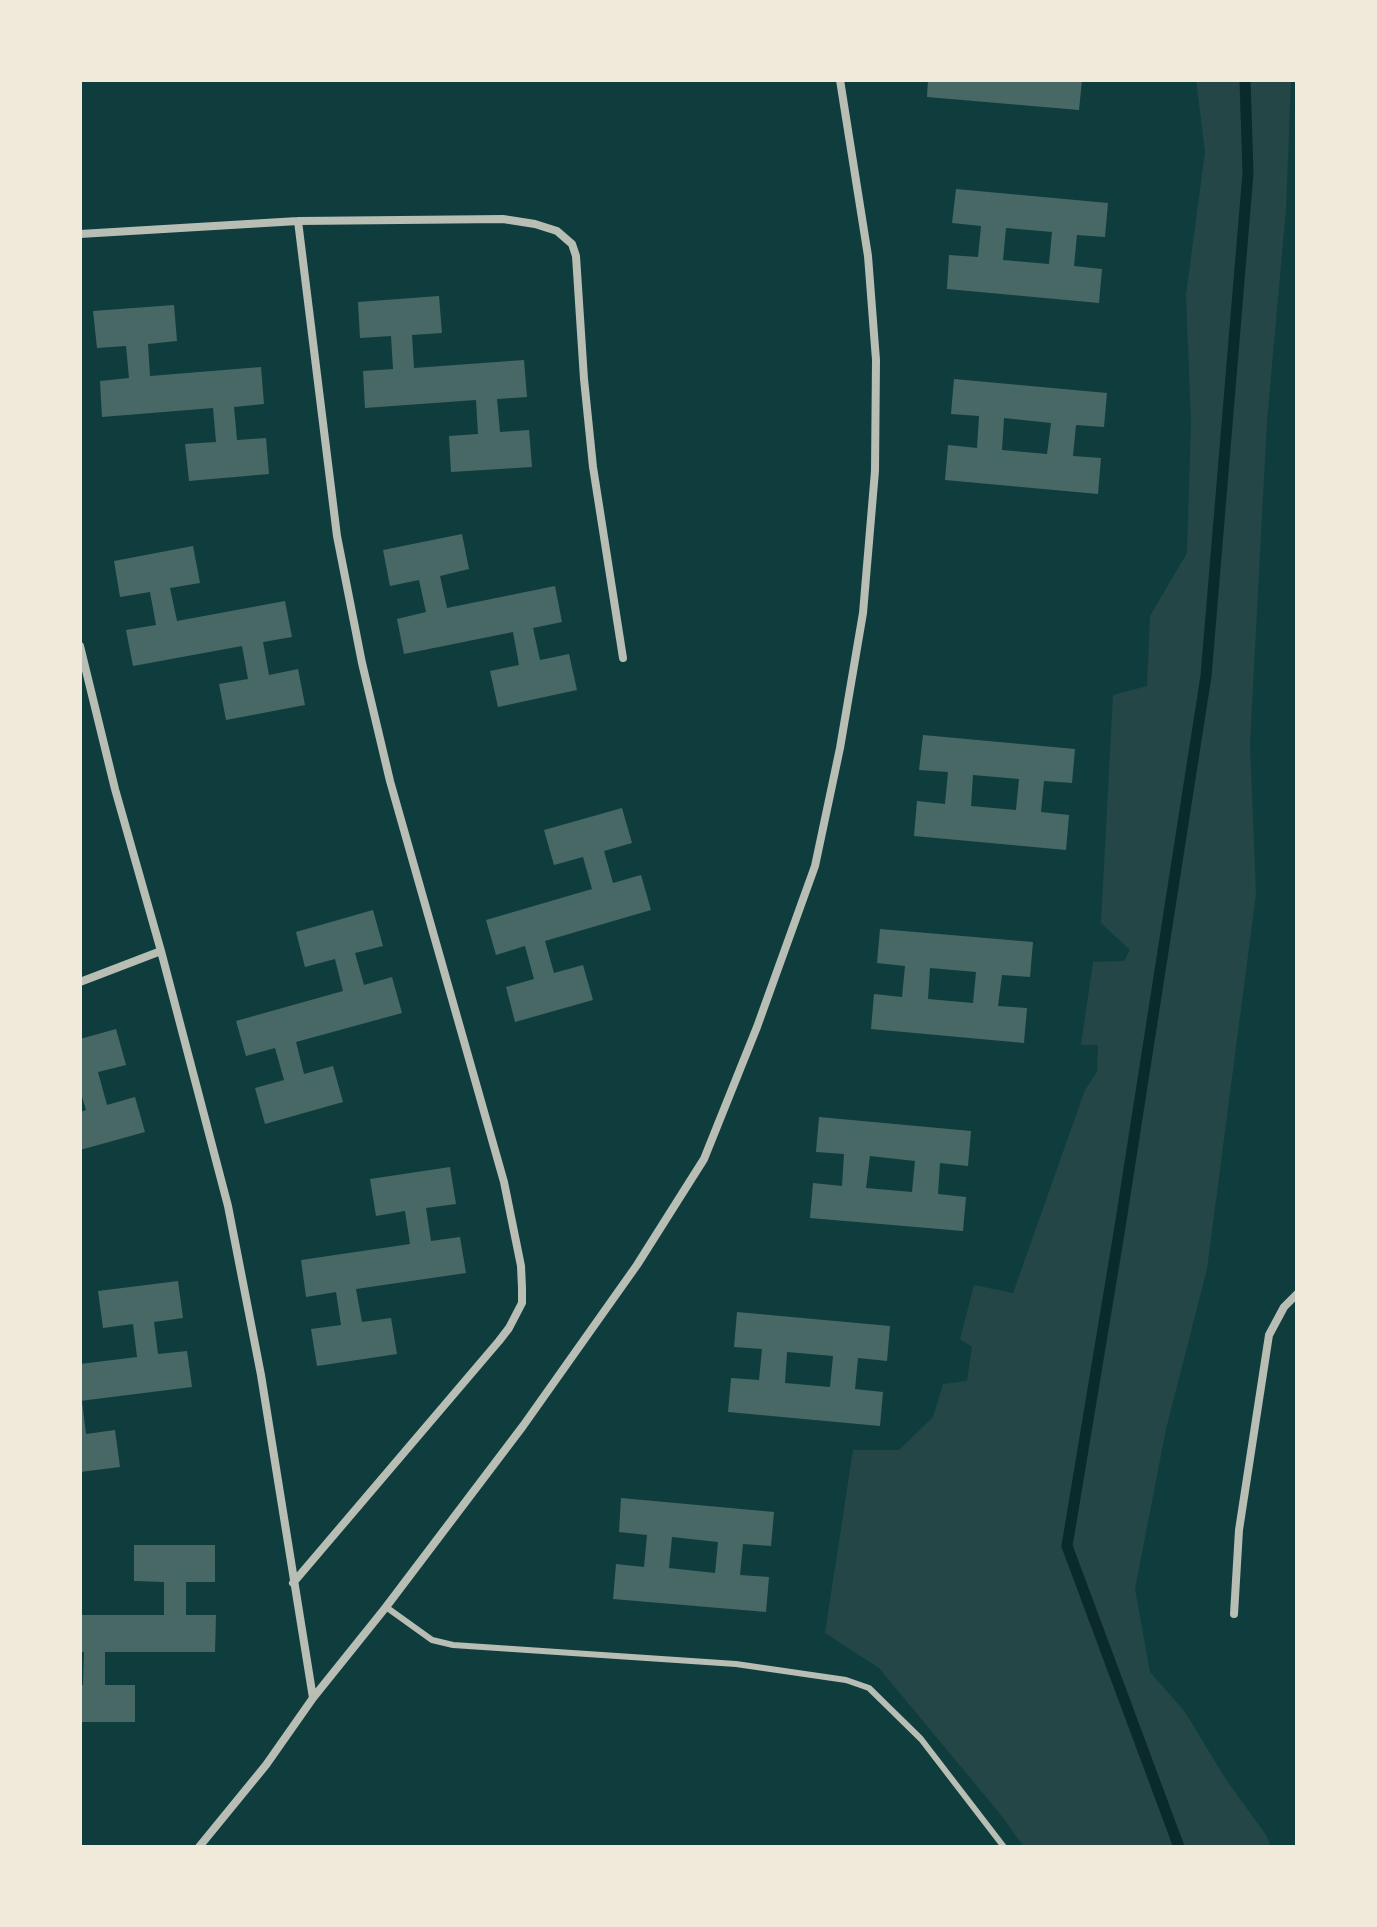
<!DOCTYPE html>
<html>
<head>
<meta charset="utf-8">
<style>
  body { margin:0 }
  #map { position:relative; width:1377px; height:1927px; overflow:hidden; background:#0f3d3e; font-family:"Open Sans",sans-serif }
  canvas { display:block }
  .frame { position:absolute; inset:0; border:82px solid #f1e9da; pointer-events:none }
</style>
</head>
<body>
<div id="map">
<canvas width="1377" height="1927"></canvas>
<div class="frame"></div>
</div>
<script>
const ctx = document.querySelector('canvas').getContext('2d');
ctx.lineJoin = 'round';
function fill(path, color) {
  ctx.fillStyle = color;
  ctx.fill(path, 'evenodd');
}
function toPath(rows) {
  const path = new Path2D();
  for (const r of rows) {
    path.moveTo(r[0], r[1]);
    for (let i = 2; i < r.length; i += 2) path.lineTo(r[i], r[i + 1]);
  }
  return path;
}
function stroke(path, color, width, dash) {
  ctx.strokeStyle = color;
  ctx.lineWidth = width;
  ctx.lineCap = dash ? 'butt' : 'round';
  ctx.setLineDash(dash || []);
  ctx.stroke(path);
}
const green = toPath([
  [1196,80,1291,80,1286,209,1267,421,1250,744,1256,894,1207,1269,1166,1429,1135,1589,1150,1672,1185,1712,1225,1778,1266,1835,1271,1847,1024,1847,1001,1815,879,1668,825,1633,853,1450,899,1450,933,1417,943,1384,967,1381,972,1347,960,1339,974,1285,1013,1293,1085,1090,1097,1072,1098,1045,1081,1045,1093,962,1124,961,1130,950,1101,923,1113,695,1147,686,1150,616,1187,553,1191,422,1186,295,1205,152]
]);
const stream = toPath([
  [1179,1847,1067,1546,1120,1227,1206,676,1248,173,1245,80]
]);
const building = toPath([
  [928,80,1082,80,1079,110,927,97],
  [956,189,1108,203,1105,237,1077,235,1074,266,1102,269,1099,303,947,289,949,255,978,257,981,226,952,223],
  [1006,228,1052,232,1049,264,1003,260],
  [439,296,442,333,412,335,414,368,524,360,527,397,497,399,500,432,529,430,532,467,451,472,449,436,478,434,476,400,365,408,363,371,393,369,391,336,360,338,358,302],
  [174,305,177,341,148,344,150,376,261,367,264,404,234,407,237,440,266,438,269,474,189,481,185,444,216,442,213,408,102,417,100,381,129,378,126,346,97,348,93,311],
  [954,379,1107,393,1104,427,1076,425,1073,456,1101,458,1098,494,945,480,948,445,977,448,979,416,951,414],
  [1004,418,1051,423,1047,454,1002,450],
  [462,534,469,569,440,576,447,608,555,586,562,622,533,628,540,660,569,654,577,690,498,707,490,671,519,665,513,632,404,654,397,619,426,612,419,580,390,586,383,550],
  [193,546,200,583,170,588,177,621,285,601,292,637,263,642,269,675,298,669,305,705,226,720,219,684,248,679,242,646,133,666,126,630,156,625,150,592,120,597,114,561],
  [923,735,1075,749,1072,783,1044,781,1041,812,1069,815,1066,850,914,836,917,801,945,804,948,772,919,770],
  [973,775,1019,779,1016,810,971,806],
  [622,808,632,843,604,851,613,883,641,875,651,910,545,941,554,973,583,965,593,1000,515,1022,506,987,534,979,525,946,496,955,486,920,592,889,583,857,554,865,544,830],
  [373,910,383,946,355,953,364,985,392,977,402,1013,296,1042,304,1074,333,1066,343,1102,265,1124,255,1088,284,1080,275,1048,246,1056,236,1021,343,991,335,959,305,967,296,932],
  [880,929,1033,942,1030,977,1002,975,998,1006,1027,1008,1024,1043,871,1029,874,994,902,997,905,966,877,963],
  [930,968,976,972,973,1003,928,999],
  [116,1029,126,1065,98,1072,107,1105,135,1097,145,1132,80,1150,80,1112,86,1110,80,1090,80,1039],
  [819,1117,971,1131,968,1166,940,1163,938,1194,966,1197,963,1231,810,1218,813,1183,842,1186,844,1154,816,1152],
  [870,1156,915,1161,912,1192,866,1188],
  [450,1167,456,1204,426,1208,431,1241,460,1237,466,1273,356,1289,362,1322,391,1318,397,1354,317,1366,311,1329,341,1325,336,1292,306,1297,301,1260,410,1244,405,1211,376,1216,370,1179],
  [178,1281,183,1318,154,1322,158,1354,187,1351,192,1387,80,1401,80,1364,137,1357,133,1324,103,1328,98,1291],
  [737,1312,890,1326,887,1361,858,1358,855,1389,883,1392,880,1426,728,1412,731,1378,759,1380,762,1349,734,1347],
  [787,1352,833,1356,830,1387,785,1383],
  [80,1401,82,1401,86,1434,115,1430,120,1467,80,1472],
  [621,1498,774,1512,771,1546,743,1544,740,1575,769,1577,766,1612,613,1599,616,1564,644,1567,647,1535,619,1532],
  [672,1537,718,1542,715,1573,669,1568],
  [134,1545,215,1545,215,1582,186,1582,186,1615,216,1615,215,1652,105,1652,105,1685,135,1685,135,1722,80,1722,80,1685,83,1685,84,1652,80,1652,80,1615,164,1615,164,1582,134,1581]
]);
const service = toPath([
  [386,1607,432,1640,453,1645,736,1664,846,1680,869,1688,921,1739,1004,1847]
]);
const minor = toPath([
  [80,234,298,221,503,219,535,224,557,231,572,244,576,256,584,379,593,467,623,658],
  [80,646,115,789,161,951,228,1206,261,1375,313,1698],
  [80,982,161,951],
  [293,1583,499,1341,509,1328,522,1303,522,1288,521,1266,504,1182,390,781,362,663,337,536,298,221],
  [1234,1614,1239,1530,1269,1335,1284,1307,1297,1294],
  [199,1847,266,1765,313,1698,386,1607,523,1426,637,1265,704,1159,757,1027,815,866,840,748,863,613,875,471,876,360,868,256,840,80]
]);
fill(green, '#244646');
stroke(stream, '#0a2a2b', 11);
fill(building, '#486865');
stroke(service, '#b8beb3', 6);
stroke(minor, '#b8beb3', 8);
</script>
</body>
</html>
